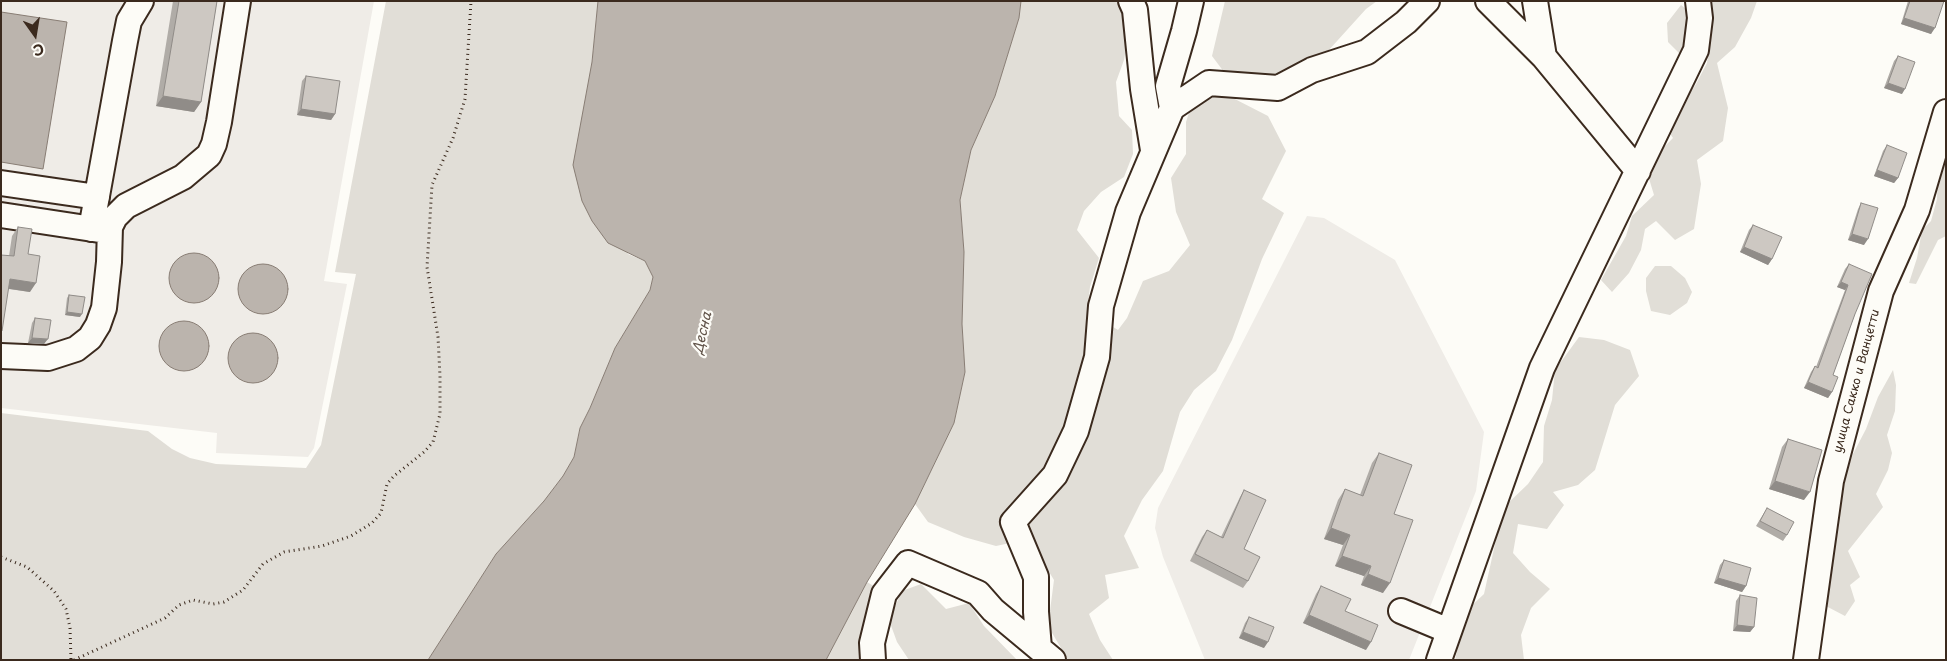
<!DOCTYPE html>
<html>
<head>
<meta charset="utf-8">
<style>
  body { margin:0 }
  #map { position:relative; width:1947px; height:661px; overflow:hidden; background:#fdfcf7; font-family:"Playpen Sans",sans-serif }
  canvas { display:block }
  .frame { position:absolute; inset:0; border:2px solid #3b2a1e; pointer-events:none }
  .north { position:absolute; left:10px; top:10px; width:50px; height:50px; -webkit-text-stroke:4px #fdfcf7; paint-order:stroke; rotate:167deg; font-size:14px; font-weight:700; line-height:20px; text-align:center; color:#3b2a1e }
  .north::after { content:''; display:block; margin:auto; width:18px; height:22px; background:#3b2a1e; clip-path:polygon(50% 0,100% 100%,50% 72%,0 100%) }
</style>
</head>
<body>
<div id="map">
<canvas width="1947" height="661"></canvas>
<div class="frame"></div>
<div class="north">С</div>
</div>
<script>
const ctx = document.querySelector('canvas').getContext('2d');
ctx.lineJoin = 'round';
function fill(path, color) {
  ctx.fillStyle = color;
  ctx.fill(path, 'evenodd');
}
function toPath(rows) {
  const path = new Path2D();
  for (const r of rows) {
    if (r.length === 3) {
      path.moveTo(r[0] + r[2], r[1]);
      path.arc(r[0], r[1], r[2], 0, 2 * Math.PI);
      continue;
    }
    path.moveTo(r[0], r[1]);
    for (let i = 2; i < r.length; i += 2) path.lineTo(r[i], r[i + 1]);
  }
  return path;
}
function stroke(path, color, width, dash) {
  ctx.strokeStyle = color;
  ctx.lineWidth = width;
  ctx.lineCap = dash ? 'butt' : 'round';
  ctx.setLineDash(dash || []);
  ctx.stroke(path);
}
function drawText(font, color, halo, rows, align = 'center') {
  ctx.font = font + ' "Playpen Sans",sans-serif';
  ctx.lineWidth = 4.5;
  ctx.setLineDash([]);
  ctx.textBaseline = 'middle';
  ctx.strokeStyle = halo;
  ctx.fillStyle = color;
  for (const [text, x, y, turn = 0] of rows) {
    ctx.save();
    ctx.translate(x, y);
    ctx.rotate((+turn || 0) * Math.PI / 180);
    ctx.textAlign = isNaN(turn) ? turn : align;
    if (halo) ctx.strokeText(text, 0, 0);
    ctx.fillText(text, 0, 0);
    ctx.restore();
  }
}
const built = toPath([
  [1,1,374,1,324,281,347,284,314,448,308,457,216,453,217,433,1,408],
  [1307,216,1324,218,1395,260,1484,432,1476,491,1409,660,1205,660,1163,557,1155,528,1158,508]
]);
const green = toPath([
  [386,1,598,1,592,62,628,254,645,261,653,277,650,290,615,348,590,408,580,428,574,457,563,476,544,501,496,554,428,660,1,660,1,413,148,431,172,449,190,458,216,464,306,468,321,445,356,274,335,272],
  [1021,1,1140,1,1128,36,1124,60,1116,82,1119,116,1132,130,1133,154,1124,177,1101,192,1084,211,1077,230,1099,258,1090,287,1087,311,1118,330,1127,318,1143,281,1169,271,1190,245,1176,212,1171,178,1186,154,1186,122,1193,100,1227,95,1268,116,1286,151,1262,199,1284,213,1262,259,1232,340,1216,371,1194,390,1180,412,1163,471,1142,500,1124,536,1139,568,1105,575,1109,598,1089,614,1100,640,1113,660,1068,660,1048,626,1054,580,1029,539,996,546,964,537,928,522,915,504,954,423,965,372,962,324,964,252,960,200,971,150,995,96,1019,18],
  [1225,1,1377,1,1366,9,1328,51,1278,81,1227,76,1212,56],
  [1709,1,1757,1,1751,18,1735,47,1717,63,1728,108,1723,141,1697,160,1701,184,1694,229,1675,240,1656,221,1645,229,1641,250,1629,273,1612,292,1601,280,1626,236,1632,216,1654,195,1647,172,1659,152,1673,138,1666,128,1696,84,1707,63,1711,28],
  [1681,5,1686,9,1689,39,1681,55,1668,42,1667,23],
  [1946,140,1946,236,1938,240,1916,284,1909,283,1917,258,1922,230,1931,221,1937,199,1938,168],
  [1655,266,1671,266,1685,278,1692,292,1687,303,1670,315,1651,311,1646,291,1646,278],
  [1579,337,1604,340,1630,350,1639,376,1615,405,1595,470,1578,485,1553,492,1564,505,1547,529,1518,524,1513,553,1530,572,1550,589,1531,608,1521,635,1524,660,1455,660,1466,611,1484,594,1503,508,1528,484,1543,462,1544,426,1552,400,1555,370],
  [1893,370,1896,385,1895,411,1887,435,1892,453,1888,470,1876,494,1883,507,1848,551,1860,577,1850,585,1855,601,1845,616,1824,605,1830,582,1841,487,1853,454,1866,429,1878,397],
  [867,582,877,588,859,652,859,660,826,660],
  [921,584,946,609,969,603,984,626,1017,660,909,660,897,642,889,620,902,591]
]);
const water = toPath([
  [598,1,1021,1,1019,18,995,96,971,150,960,200,964,252,962,324,965,372,954,423,915,504,867,582,826,660,428,660,496,554,544,501,563,476,574,457,580,428,590,408,615,348,650,290,653,277,645,261,608,243,592,221,582,201,573,165,592,62,598,1],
  [1,12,67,22,43,169,1,162,1,12],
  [194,278,25],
  [263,289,25],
  [184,346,25],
  [253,358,25]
]);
const path = toPath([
  [1,557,27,567,54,591,66,609,70,628,71,660],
  [74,660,165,618,179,605,193,600,213,604,224,602,243,590,263,564,284,552,322,546,351,536,372,523,381,513,387,484,394,476,424,452,433,442,440,414,440,376,438,337,427,267,432,185,453,138,465,99,471,1]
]);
const minor = toPath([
  [1131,1,1135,10,1143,89,1153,150],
  [1488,1,1544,57,1638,171],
  [1535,1,1544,57],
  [1172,108,1168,86,1184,31,1191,1],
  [1,183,97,197],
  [1,215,106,231],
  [91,229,125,41,129,21,141,1],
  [1,356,48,358,76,349,90,338,98,325,104,308,109,262,110,227,115,217,126,206,183,177,209,155,214,144,219,122,238,1],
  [1401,611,1449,631],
  [1039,648,1036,612,1036,577,1013,522,1055,475,1076,431,1097,357,1101,306,1128,212,1172,108,1209,83,1278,88,1312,70,1367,52,1406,22,1427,1],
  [873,660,872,643,884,594,908,563,978,593,993,610,1053,660],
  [1439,660,1542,368,1696,50,1700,18,1698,1],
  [1806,660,1831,481,1881,291,1917,210,1946,112]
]);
const wall = toPath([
  [173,1,217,1,201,102,194,112,156,106],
  [1908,1,1944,1,1931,34,1901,24],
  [1898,56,1902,94,1884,88,1894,61],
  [306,76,335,114,331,120,297,115,302,81],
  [1887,145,1898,178,1894,183,1874,176,1883,151],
  [1861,203,1864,245,1848,240,1858,209],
  [1753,225,1772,259,1768,265,1740,252,1749,230],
  [18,227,28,254,30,292,9,289,9,256,12,236],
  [1849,264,1855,314,1833,375,1832,392,1828,398,1804,388,1811,372,1815,366,1816,367,1845,290,1837,287,1845,269],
  [69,295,80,317,65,315,67,298],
  [35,318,44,344,28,343,32,323],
  [1788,439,1804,500,1769,489,1782,447],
  [1379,453,1394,514,1383,593,1361,585,1364,576,1335,566,1343,545,1324,539,1338,500,1345,489,1360,495,1372,463],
  [1244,490,1244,549,1248,581,1243,588,1190,561,1202,537,1207,530,1221,537,1240,497],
  [1767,508,1787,535,1783,541,1756,526],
  [1724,560,1746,586,1742,592,1714,583,1720,565],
  [1321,586,1366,650,1303,623,1316,594],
  [1740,595,1754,627,1750,632,1733,631,1736,601],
  [1249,617,1264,648,1239,638,1245,623]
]);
const shadedWall = toPath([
  [1904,18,1935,28,1931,34,1901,24],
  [1888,83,1905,89,1902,94,1884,88],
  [163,96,201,102,194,112,156,106],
  [301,109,335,114,331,120,297,115],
  [1877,170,1898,178,1894,183,1874,176],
  [1852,234,1868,239,1864,245,1848,240],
  [1744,247,1772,259,1768,265,1740,252],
  [10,279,36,283,30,292,4,288],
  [1841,282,1848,285,1845,290,1837,287],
  [67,312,82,314,80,317,65,315],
  [32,338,48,339,44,344,28,343],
  [1808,382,1832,392,1828,398,1804,388],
  [1775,481,1810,492,1804,500,1769,489],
  [1331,528,1350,535,1343,545,1324,539],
  [1342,556,1371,566,1364,576,1335,566],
  [1368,574,1390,583,1383,593,1361,585],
  [1718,578,1746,586,1742,592,1714,583],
  [1309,615,1371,642,1366,650,1303,623],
  [1737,625,1754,627,1750,632,1733,631],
  [1243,632,1268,642,1264,648,1239,638]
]);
const building = toPath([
  [179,1,217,1,201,102,163,96,179,1],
  [1910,1,1944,1,1935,28,1904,18,1910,1],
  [1898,56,1915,62,1905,89,1888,83,1898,56],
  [306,76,340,81,335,114,301,109,306,76],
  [1887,145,1907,153,1898,178,1877,170,1887,145],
  [1861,203,1878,208,1868,239,1852,234,1861,203],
  [1753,225,1782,237,1772,259,1744,247,1753,225],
  [18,227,32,229,28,254,40,256,36,283,10,279,2,331,1,330,1,255,14,256,18,227],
  [1849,264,1872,274,1855,314,1833,375,1838,377,1832,392,1808,382,1815,366,1818,368,1848,285,1841,282,1849,264],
  [69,295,85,297,82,314,67,312,69,295],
  [35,318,51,320,48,339,32,338,35,318],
  [1788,439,1822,450,1810,492,1775,481,1788,439],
  [1379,453,1412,465,1394,514,1413,520,1390,583,1368,574,1371,566,1342,556,1350,535,1331,528,1345,489,1363,496,1379,453],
  [1244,490,1266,500,1244,549,1260,557,1248,581,1195,554,1207,530,1223,538,1244,490],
  [1767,508,1794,522,1787,535,1760,521,1767,508],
  [1724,560,1751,568,1746,586,1718,578,1724,560],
  [1321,586,1351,599,1345,611,1378,625,1371,642,1309,615,1321,586],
  [1740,595,1757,598,1754,627,1737,625,1740,595],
  [1249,617,1274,627,1268,642,1243,632,1249,617]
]);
const streetNames = [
  ["улица Сакко и Ванцетти",1857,381,-75]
];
const waterNames = [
  ["Десна",703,333,-77]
];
fill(built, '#efece7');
fill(green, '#e1ded7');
fill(water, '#bbb4ad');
stroke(water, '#887d74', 1);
stroke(minor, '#3b2a1e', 28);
stroke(path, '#3b2a1e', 3, [1, 4]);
stroke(minor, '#fdfcf7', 24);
fill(wall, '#b0aca7');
fill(shadedWall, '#908c88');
fill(building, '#cdc8c2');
stroke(building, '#908c88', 1);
drawText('12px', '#3b2a1e', '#fdfcf7', streetNames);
drawText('italic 14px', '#615349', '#fdfcf7', waterNames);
</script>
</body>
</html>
